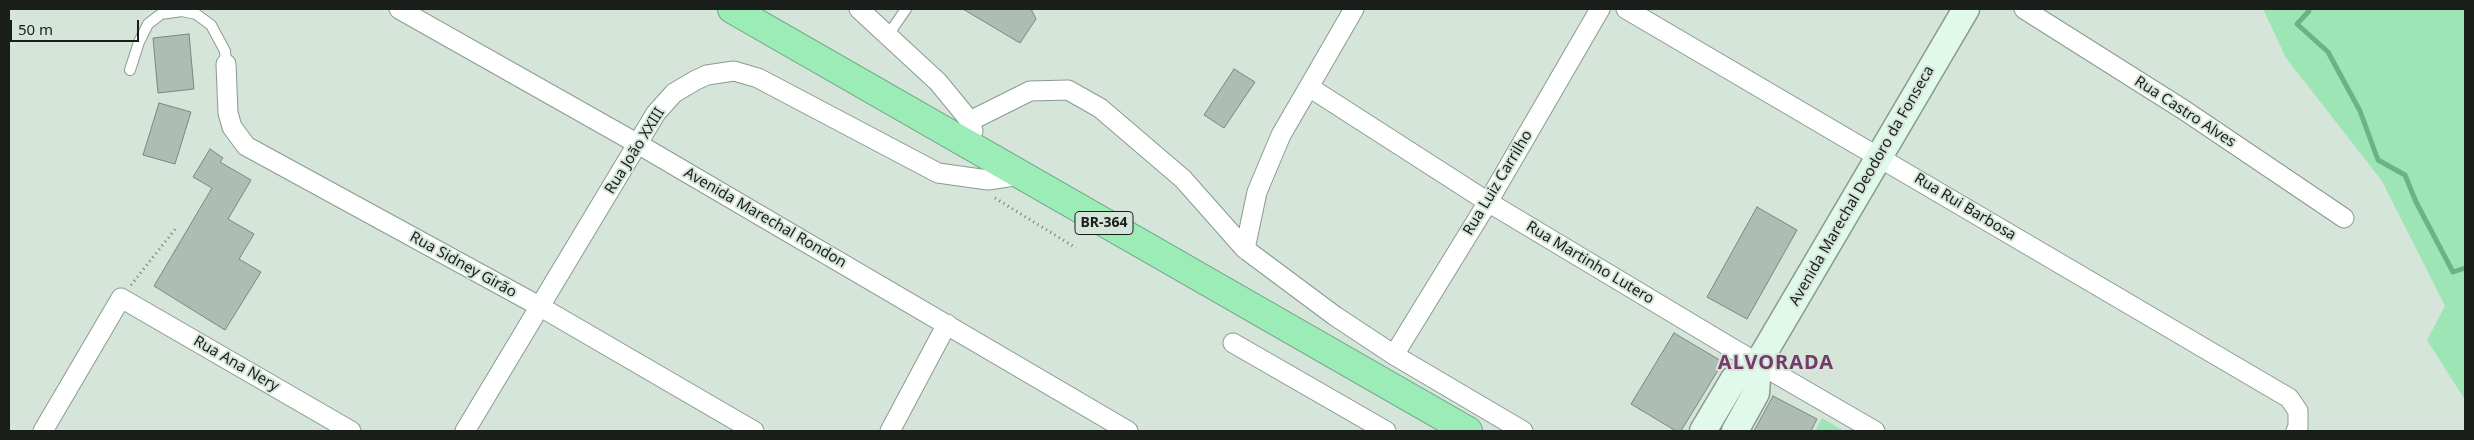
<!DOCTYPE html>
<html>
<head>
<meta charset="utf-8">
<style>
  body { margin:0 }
  #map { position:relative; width:2474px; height:440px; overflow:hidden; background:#d5e5da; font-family:"Noto Sans",sans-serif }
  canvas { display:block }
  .frame { position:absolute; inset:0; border:10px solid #191e1b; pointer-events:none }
  .scale { position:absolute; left:10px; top:20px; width:129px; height:22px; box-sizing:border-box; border:2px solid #191e1b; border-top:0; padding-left:6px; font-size:15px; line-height:18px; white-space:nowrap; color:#191e1b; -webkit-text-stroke:4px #d5e5da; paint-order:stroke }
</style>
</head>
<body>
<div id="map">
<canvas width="2474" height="440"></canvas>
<div class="frame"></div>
<div class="scale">50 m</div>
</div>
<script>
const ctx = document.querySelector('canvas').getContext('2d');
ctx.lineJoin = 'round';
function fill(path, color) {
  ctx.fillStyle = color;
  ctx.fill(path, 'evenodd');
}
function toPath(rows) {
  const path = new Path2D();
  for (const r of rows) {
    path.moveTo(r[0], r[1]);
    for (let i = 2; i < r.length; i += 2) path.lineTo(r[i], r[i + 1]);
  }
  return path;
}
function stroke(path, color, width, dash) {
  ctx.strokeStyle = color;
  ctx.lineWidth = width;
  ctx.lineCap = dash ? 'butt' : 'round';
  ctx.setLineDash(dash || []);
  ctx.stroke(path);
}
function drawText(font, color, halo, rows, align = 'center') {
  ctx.font = font + ' "Noto Sans",sans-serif';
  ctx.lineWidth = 4;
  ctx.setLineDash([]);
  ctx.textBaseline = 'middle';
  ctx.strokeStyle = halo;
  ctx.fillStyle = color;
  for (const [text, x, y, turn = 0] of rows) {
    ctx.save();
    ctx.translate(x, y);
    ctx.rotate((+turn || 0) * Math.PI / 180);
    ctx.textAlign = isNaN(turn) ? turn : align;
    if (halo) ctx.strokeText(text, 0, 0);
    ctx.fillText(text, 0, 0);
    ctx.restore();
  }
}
const green = toPath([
  [2263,9,2465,9,2465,400,2427,340,2445,306,2382,181,2286,58],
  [1822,418,1844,431,1815,431]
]);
const stream = toPath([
  [2308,9,2309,11,2297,24,2328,52,2360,111,2378,160,2405,175,2416,202,2453,272,2465,268]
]);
const building = toPath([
  [963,9,1031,9,1036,19,1020,43,963,9],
  [189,34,194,89,158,93,153,38,189,34],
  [1234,69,1255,82,1224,128,1204,115,1234,69],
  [159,103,191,112,175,164,143,155,159,103],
  [210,149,223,158,220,162,251,180,228,219,254,234,239,259,261,272,225,330,154,286,212,188,193,177,210,149],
  [1757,207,1797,230,1747,319,1707,297,1757,207],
  [1674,333,1723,362,1681,431,1676,431,1631,404,1674,333],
  [1773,396,1817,419,1811,431,1754,431,1773,396]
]);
const path = toPath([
  [995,198,1076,248],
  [131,285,177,227]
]);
const lane = toPath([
  [888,35,906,9],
  [130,70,139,42,148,24,161,14,182,11,196,14,211,25,225,51,226,64]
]);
const street = toPath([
  [399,9,638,144,1128,431],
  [859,9,938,82,970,121,973,131],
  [1626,9,2289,398,2298,411,2298,427,2296,431],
  [2024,9,2184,110,2344,218],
  [226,64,228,113,232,127,246,146,539,306,754,431],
  [1309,87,1488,202,1730,347,1875,431],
  [970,121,1030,91,1068,90,1100,108,1183,179,1245,249,1335,316,1394,355,1523,431],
  [1245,249,1257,192,1281,135,1354,9],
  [1233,343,1386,431],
  [1394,355,1488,202,1600,9],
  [43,431,121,298,351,431],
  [465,431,656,113,674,93,696,80,707,75,734,71,758,78,938,173,988,180,1021,175],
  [890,431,947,324]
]);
const secondary = toPath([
  [1703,431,1734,379,1758,363,1966,9],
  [1735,431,1756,393,1758,363]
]);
const highway = toPath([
  [732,9,1468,431]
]);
const shields = [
  [1104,223,58]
];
const shieldNames = [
  ["BR-364",1104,223]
];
const streetNames = [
  ["Rua Castro Alves",2185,112,33],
  ["Rua João XXIII",635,151,-58],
  ["Rua Luiz Carrilho",1498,183,-59],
  ["Avenida Marechal Deodoro da Fonseca",1862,186,-60],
  ["Rua Rui Barbosa",1965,207,31],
  ["Avenida Marechal Rondon",765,218,30],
  ["Rua Martinho Lutero",1590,263,31],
  ["Rua Sidney Girão",463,265,29],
  ["Rua Ana Nery",236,364,30]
];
const districtNames = [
  ["ALVORADA",1776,363]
];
fill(green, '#9ee5b6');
stroke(stream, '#69b485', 5);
fill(building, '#aebdb3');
stroke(building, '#79887e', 1);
stroke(lane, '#8b9a90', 12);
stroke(street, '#8b9a90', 21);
stroke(secondary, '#8b9a90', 29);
stroke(highway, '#6ea481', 30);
stroke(path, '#737d76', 3, [1, 4]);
stroke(lane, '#fff', 10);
stroke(street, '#fff', 19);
stroke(secondary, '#e1f9ea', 26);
stroke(highway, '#9cecb8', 28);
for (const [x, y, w] of shields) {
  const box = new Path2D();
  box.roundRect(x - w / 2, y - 11.5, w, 23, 4);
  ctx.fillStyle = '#d5e5da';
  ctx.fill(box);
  stroke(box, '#191e1b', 1);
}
drawText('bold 14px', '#191e1b', null, shieldNames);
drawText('15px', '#191e1b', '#d5e5da', streetNames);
ctx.letterSpacing = '1px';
drawText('bold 20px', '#743b68', '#d5e5da', districtNames);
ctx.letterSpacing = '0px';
</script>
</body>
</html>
